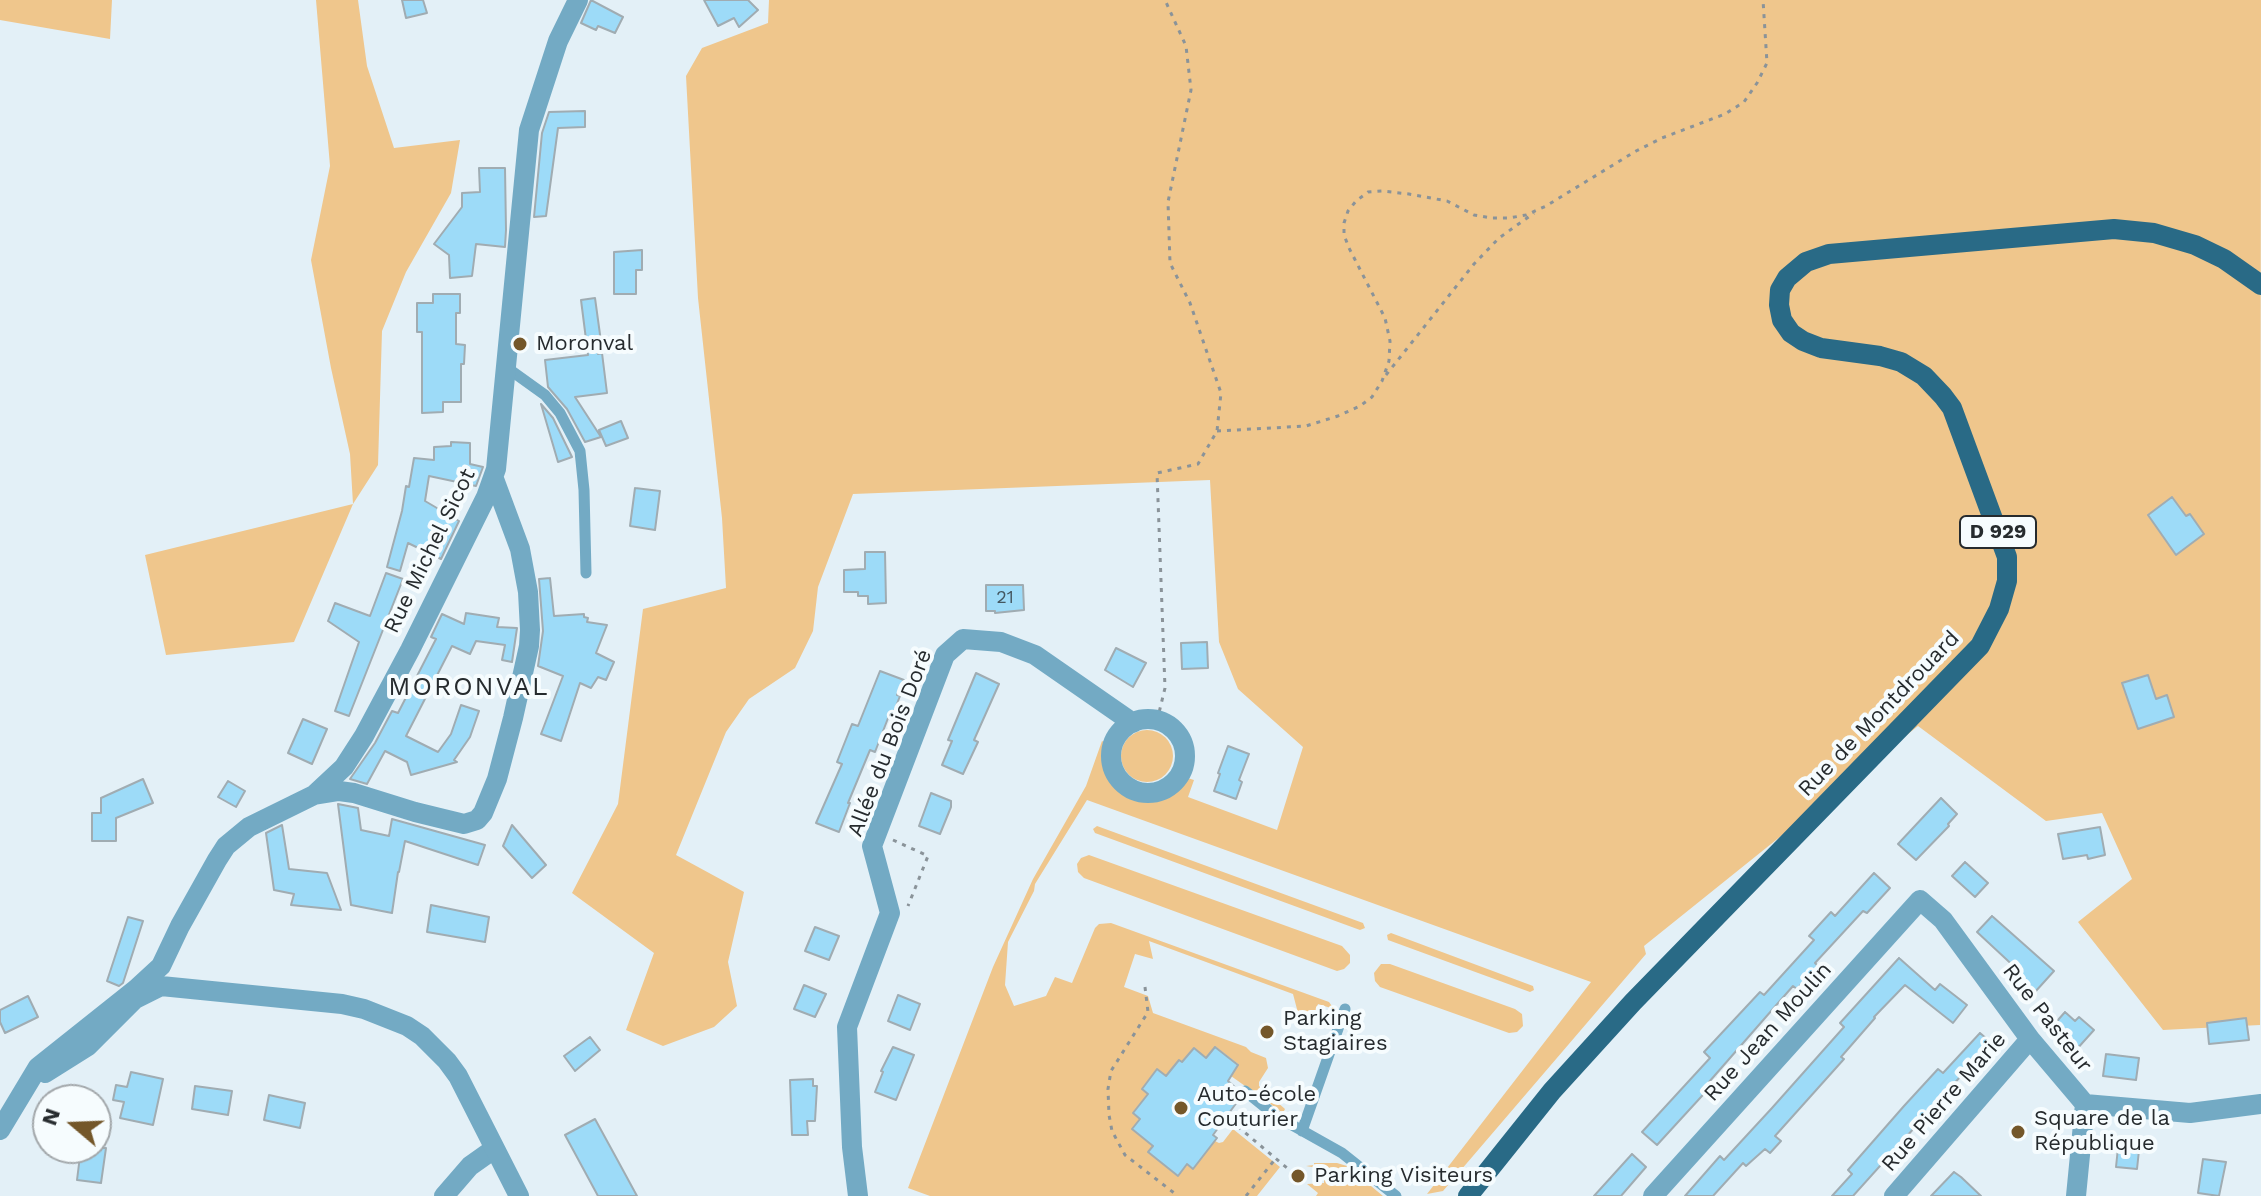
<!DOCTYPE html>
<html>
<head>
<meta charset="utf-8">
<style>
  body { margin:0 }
  #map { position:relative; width:2261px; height:1196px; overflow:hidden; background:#e3f0f7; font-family:"Work Sans",sans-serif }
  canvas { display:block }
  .north { position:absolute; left:32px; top:1084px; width:80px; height:80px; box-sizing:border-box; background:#f6fcfe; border:2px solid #a3a8ab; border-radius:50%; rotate:289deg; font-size:22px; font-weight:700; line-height:32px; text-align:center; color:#262b2e }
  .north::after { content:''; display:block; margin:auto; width:28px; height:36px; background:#74572a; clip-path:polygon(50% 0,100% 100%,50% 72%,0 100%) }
</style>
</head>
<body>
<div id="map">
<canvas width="2261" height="1196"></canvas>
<div class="north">N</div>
</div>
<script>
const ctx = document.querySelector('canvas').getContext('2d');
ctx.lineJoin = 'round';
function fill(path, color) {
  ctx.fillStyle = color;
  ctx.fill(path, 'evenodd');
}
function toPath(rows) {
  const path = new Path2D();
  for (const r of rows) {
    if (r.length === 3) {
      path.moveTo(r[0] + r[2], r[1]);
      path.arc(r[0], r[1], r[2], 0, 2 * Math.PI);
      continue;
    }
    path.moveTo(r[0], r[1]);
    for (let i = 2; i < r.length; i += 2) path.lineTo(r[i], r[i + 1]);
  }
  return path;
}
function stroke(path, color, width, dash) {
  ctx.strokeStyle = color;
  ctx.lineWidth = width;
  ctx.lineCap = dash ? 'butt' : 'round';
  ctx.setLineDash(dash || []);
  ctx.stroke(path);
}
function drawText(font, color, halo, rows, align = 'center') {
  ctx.font = font + ' "Work Sans",sans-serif';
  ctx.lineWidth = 8;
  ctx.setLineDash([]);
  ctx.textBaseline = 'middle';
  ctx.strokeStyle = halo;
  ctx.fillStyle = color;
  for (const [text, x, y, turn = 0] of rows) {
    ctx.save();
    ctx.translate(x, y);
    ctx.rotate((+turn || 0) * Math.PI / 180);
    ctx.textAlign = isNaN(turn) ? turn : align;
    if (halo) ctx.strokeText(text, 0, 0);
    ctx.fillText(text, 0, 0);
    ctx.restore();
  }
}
const green = toPath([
  [0,0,112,0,110,39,0,20],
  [316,0,358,0,367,66,394,148,460,140,451,193,406,272,382,331,378,465,353,504,294,642,166,655,145,555,353,504,350,454,331,368,311,260,330,166],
  [769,0,2261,0,2260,1025,2163,1030,2078,922,2132,879,2102,813,2046,821,1918,726,1644,946,1646,954,1443,1191,1427,1194,1591,982,1087,800,1035,884,1034,891,1008,942,1005,985,1014,1006,1046,996,1055,977,1072,983,1095,928,1099,924,1111,923,1329,1002,1334,1009,1318,1004,1314,1018,1298,1013,1293,994,1149,941,1153,959,1135,954,1124,987,1148,996,1153,1013,1246,1047,1251,1052,1266,1058,1268,1068,1259,1082,1259,1086,1285,1109,1283,1113,1231,1076,1230,1075,1238,1064,1216,1047,1206,1058,1194,1048,1182,1062,1166,1076,1157,1070,1142,1089,1148,1094,1140,1119,1132,1129,1154,1145,1148,1152,1178,1176,1187,1164,1193,1168,1215,1141,1219,1143,1223,1142,1233,1129,1280,1167,1257,1196,930,1196,908,1188,993,967,1033,879,1086,786,1102,741,1106,743,1106,765,1109,777,1113,785,1126,795,1138,799,1151,801,1163,797,1174,793,1184,777,1194,780,1188,797,1277,830,1303,747,1238,689,1219,642,1210,480,853,494,818,587,813,631,795,668,749,699,726,732,676,855,744,892,728,962,737,1006,714,1027,663,1046,626,1030,654,953,572,893,618,804,643,609,726,588,722,518,698,298,686,76,702,48,768,23],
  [1147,756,26],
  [1097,826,1363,923,1365,928,1360,930,1095,833,1093,829],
  [1089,855,1342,946,1350,955,1350,963,1344,969,1337,971,1084,878,1078,872,1077,864,1081,858],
  [1391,933,1533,986,1534,990,1530,992,1388,940,1387,935],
  [1381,964,1390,964,1515,1009,1522,1014,1523,1026,1517,1032,1509,1033,1380,987,1375,981,1374,973],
  [1314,1163,1337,1163,1347,1166,1383,1196,1316,1196,1318,1193,1307,1184,1324,1183,1324,1169,1306,1166,1314,1165]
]);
const building = toPath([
  [402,0,423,0,427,13,406,18,402,0],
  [591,0,623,17,615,33,598,26,596,30,581,23,591,0],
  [704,0,748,0,758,10,739,27,734,18,718,26,704,0],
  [585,111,585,127,558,128,546,216,534,217,542,133,549,112,585,111],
  [479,168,505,168,506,230,505,247,476,244,472,276,450,278,449,255,434,244,462,207,462,193,480,192,479,168],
  [642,250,642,270,636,270,636,294,614,294,614,252,642,250],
  [433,294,460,294,460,313,456,313,456,344,465,345,464,364,461,364,461,402,443,402,443,412,422,413,422,332,417,332,417,303,433,303,433,294],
  [595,298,602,349,598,354,602,353,607,393,575,397,601,437,585,442,567,409,548,387,545,360,588,355,581,300,595,298],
  [541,404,553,418,572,457,558,462,541,404],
  [621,421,628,438,606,446,599,430,621,421],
  [451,442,470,443,470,464,483,467,476,486,429,476,425,501,459,521,441,559,408,543,400,571,387,567,402,511,406,486,409,487,414,458,434,460,434,447,451,446,451,442],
  [635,488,660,491,655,530,630,526,635,488],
  [2172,497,2186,516,2190,514,2204,534,2176,555,2148,515,2172,497],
  [865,552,885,552,886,603,868,604,868,596,858,596,858,592,844,592,844,570,865,569,865,552],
  [386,573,403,579,349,716,335,711,359,642,328,621,335,603,370,616,386,573],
  [550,578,554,616,584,614,584,617,588,618,587,622,607,625,596,653,614,662,606,680,598,677,591,688,580,683,561,741,541,734,563,676,538,666,543,631,539,579,550,578],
  [986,585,1023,585,1024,610,995,613,995,611,986,611,986,585],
  [466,613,499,618,497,627,517,628,512,662,502,660,505,645,476,641,470,654,452,646,406,736,438,752,451,734,461,705,479,711,470,737,454,760,457,762,411,775,407,762,385,751,367,784,350,779,375,743,392,711,398,713,436,639,431,637,442,614,464,624,466,613],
  [1207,642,1208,668,1182,669,1181,643,1207,642],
  [1116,648,1146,663,1133,687,1105,670,1116,648],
  [880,671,904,680,897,695,900,696,893,714,890,713,875,752,870,750,848,803,850,803,839,832,816,823,842,764,837,762,852,724,858,726,880,671],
  [976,673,999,684,974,740,978,742,963,774,942,765,952,741,948,740,976,673],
  [2148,675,2156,699,2167,695,2174,717,2138,729,2122,683,2148,675],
  [303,719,327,729,312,764,288,753,303,719],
  [1228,746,1249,754,1239,780,1242,782,1236,799,1214,791,1220,774,1218,773,1228,746],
  [143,779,153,803,116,818,116,841,92,841,92,813,101,813,101,798,143,779],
  [228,781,245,791,236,807,218,797,228,781],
  [931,793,951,801,951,807,940,834,919,826,931,793],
  [1941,798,1957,814,1948,824,1949,826,1916,860,1898,844,1941,798],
  [338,804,358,808,361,830,389,836,392,819,485,845,478,865,405,841,399,872,398,872,392,913,351,905,338,804],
  [282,825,289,869,327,873,341,910,291,905,294,894,274,890,266,833,282,825],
  [512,825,546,865,532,878,503,846,512,825],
  [2100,827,2105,855,2088,859,2087,855,2063,859,2058,834,2100,827],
  [1965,862,1988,883,1975,897,1952,876,1965,862],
  [1874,873,1890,888,1867,913,1863,911,1815,963,1818,966,1797,989,1793,986,1709,1082,1712,1085,1657,1145,1642,1132,1710,1058,1704,1052,1760,992,1764,995,1814,940,1809,936,1831,912,1835,916,1874,873],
  [431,905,489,917,485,942,427,932,431,905],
  [1992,916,2054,971,2035,992,2016,976,2020,972,1977,932,1992,916],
  [128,917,143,921,123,983,119,986,107,981,128,917],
  [815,927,839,936,829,960,805,951,815,927],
  [1899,958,1935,990,1940,984,1967,1005,1953,1023,1905,985,1874,1017,1875,1018,1841,1057,1844,1059,1775,1136,1781,1141,1770,1153,1765,1149,1746,1166,1743,1163,1713,1196,1685,1196,1720,1156,1724,1160,1772,1108,1844,1027,1840,1023,1899,958],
  [804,985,826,994,815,1017,794,1009,804,985],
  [898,995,920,1004,910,1030,888,1021,898,995],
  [28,996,38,1017,5,1033,0,1022,0,1010,28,996],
  [2065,1012,2075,1021,2079,1017,2094,1030,2076,1050,2051,1028,2065,1012],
  [2246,1018,2249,1040,2209,1044,2207,1023,2246,1018],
  [1980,1033,1995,1046,1973,1070,1969,1067,1853,1196,1832,1196,1852,1174,1848,1170,1904,1106,1938,1069,1943,1073,1980,1033],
  [590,1037,600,1050,575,1071,564,1056,590,1037],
  [893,1047,914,1055,896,1100,875,1092,883,1072,881,1071,893,1047],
  [1215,1047,1238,1065,1228,1081,1237,1089,1237,1093,1240,1098,1213,1135,1217,1138,1193,1169,1187,1164,1178,1176,1148,1152,1153,1146,1132,1129,1140,1119,1133,1113,1148,1094,1142,1089,1157,1069,1166,1076,1179,1060,1182,1062,1194,1048,1206,1058,1215,1047],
  [2106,1054,2139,1058,2136,1080,2103,1076,2106,1054],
  [131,1072,163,1079,153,1125,120,1118,124,1102,113,1100,116,1085,127,1087,131,1072],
  [813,1079,813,1086,817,1086,815,1121,807,1121,808,1135,792,1135,790,1080,813,1079],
  [195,1086,232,1091,228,1115,192,1109,195,1086],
  [269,1095,305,1103,300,1128,264,1120,269,1095],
  [595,1119,618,1161,637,1196,598,1196,578,1159,565,1135,595,1119],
  [2119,1138,2140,1141,2137,1169,2116,1167,2119,1138],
  [81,1148,106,1148,101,1183,77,1180,81,1148],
  [1632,1154,1646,1167,1621,1196,1594,1196,1632,1154],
  [2203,1159,2226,1162,2219,1196,2198,1193,2203,1159],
  [1954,1172,1961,1177,1981,1196,1931,1196,1954,1172]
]);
const path = toPath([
  [1386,375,1474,264,1499,238,1534,213],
  [1217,431,1306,426,1338,416,1360,406,1372,397,1382,381,1389,361,1390,341,1385,318,1349,248,1344,235,1344,223,1348,211,1356,201,1368,192,1382,191,1409,194,1447,201,1474,215,1492,218,1509,218,1526,215,1546,206,1636,151,1662,138,1725,114,1744,102,1757,83,1767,63,1763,0],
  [1157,721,1165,688,1157,473,1198,464,1217,431,1221,393,1190,303,1170,263,1168,202,1191,90,1186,46,1165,0],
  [893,840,928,856,908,906],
  [1145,987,1148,1012,1111,1071,1108,1089,1109,1115,1112,1131,1125,1155,1178,1196],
  [1230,1120,1299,1178],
  [1246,1196,1276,1158]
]);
const service = toPath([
  [506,367,545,395,560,413,580,451,584,490,586,573],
  [1245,1091,1276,1116,1342,1153,1396,1196],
  [1302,1131,1345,1009]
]);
const minor = toPath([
  [1148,756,37],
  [444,1196,470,1166,494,1149],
  [858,1196,852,1147,847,1027,890,913,872,846,945,655,963,639,1001,642,1035,655,1133,723],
  [1653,1196,1920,900,1943,920,2030,1039,2085,1104,2190,1113,2261,1104],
  [1894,1196,2030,1039],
  [2076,1196,2085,1104]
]);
const tertiary = toPath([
  [314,795,339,791,354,793,415,812,464,824,477,820,483,813,497,779,513,718,529,646,530,630,528,592,520,549,494,479],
  [45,1073,88,1046,135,999,161,986,342,1004,364,1009,407,1026,422,1036,447,1061,458,1076,519,1196],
  [0,1130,38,1067,136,989,161,966,180,926,217,860,226,846,249,827,314,795,344,767,364,736,410,650,486,497,496,469,529,130,558,41,578,0]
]);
const primary = toPath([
  [1468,1196,1552,1091,1633,1002,1980,646,1999,609,2007,581,2007,557,1952,408,1943,396,1924,376,1901,362,1880,356,1821,348,1803,341,1791,333,1782,320,1779,305,1780,290,1787,278,1806,262,1829,254,2114,229,2154,233,2195,245,2224,259,2261,285]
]);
const markers = [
  [520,344,8,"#74572a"],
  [1267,1032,8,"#74572a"],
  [1181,1108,8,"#74572a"],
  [2018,1132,8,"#74572a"],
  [1298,1176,8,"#74572a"]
];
const numberNames = [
  ["21",1005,598]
];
const shields = [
  [1998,532,76]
];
const shieldNames = [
  ["D 929",1998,532]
];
const poiNames = [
  ["Moronval",536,344],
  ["Parking",1283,1019],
  ["Stagiaires",1283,1044],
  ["Auto-école",1197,1095],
  ["Couturier",1197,1120],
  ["Square de la",2034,1119],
  ["République",2034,1144],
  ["Parking Visiteurs",1314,1176]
];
const streetNames = [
  ["Rue Michel Sicot",430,551,-64],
  ["Rue de Montdrouard",1879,714,-46],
  ["Allée du Bois Doré",890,743,-69],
  ["Rue Pasteur",2047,1018,52],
  ["Rue Jean Moulin",1768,1032,-48],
  ["Rue Pierre Marie",1944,1102,-49]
];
const quarterNames = [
  ["MORONVAL",469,687]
];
fill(green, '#efc68c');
fill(building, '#9ddbf8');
stroke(building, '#a0acb2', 2);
stroke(path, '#8a9399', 3, [4, 6]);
stroke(service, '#73aac4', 11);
stroke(minor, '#73aac4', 20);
stroke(tertiary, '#73aac4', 20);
stroke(primary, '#296a86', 20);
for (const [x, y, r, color] of markers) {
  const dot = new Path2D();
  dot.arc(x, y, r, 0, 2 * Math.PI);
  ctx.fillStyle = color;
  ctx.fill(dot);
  stroke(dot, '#f6fcfe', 3);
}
drawText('18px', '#445760', null, numberNames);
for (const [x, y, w] of shields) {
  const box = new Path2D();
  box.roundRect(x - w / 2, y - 16, w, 32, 6);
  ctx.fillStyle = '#f6fcfe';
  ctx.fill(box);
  stroke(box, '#262b2e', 2);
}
drawText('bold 20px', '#262b2e', null, shieldNames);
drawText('22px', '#262b2e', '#f6fcfe', poiNames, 'left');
drawText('22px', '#262b2e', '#f6fcfe', streetNames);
ctx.letterSpacing = '2px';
drawText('26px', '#262b2e', '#f6fcfe', quarterNames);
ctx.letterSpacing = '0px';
</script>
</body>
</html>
